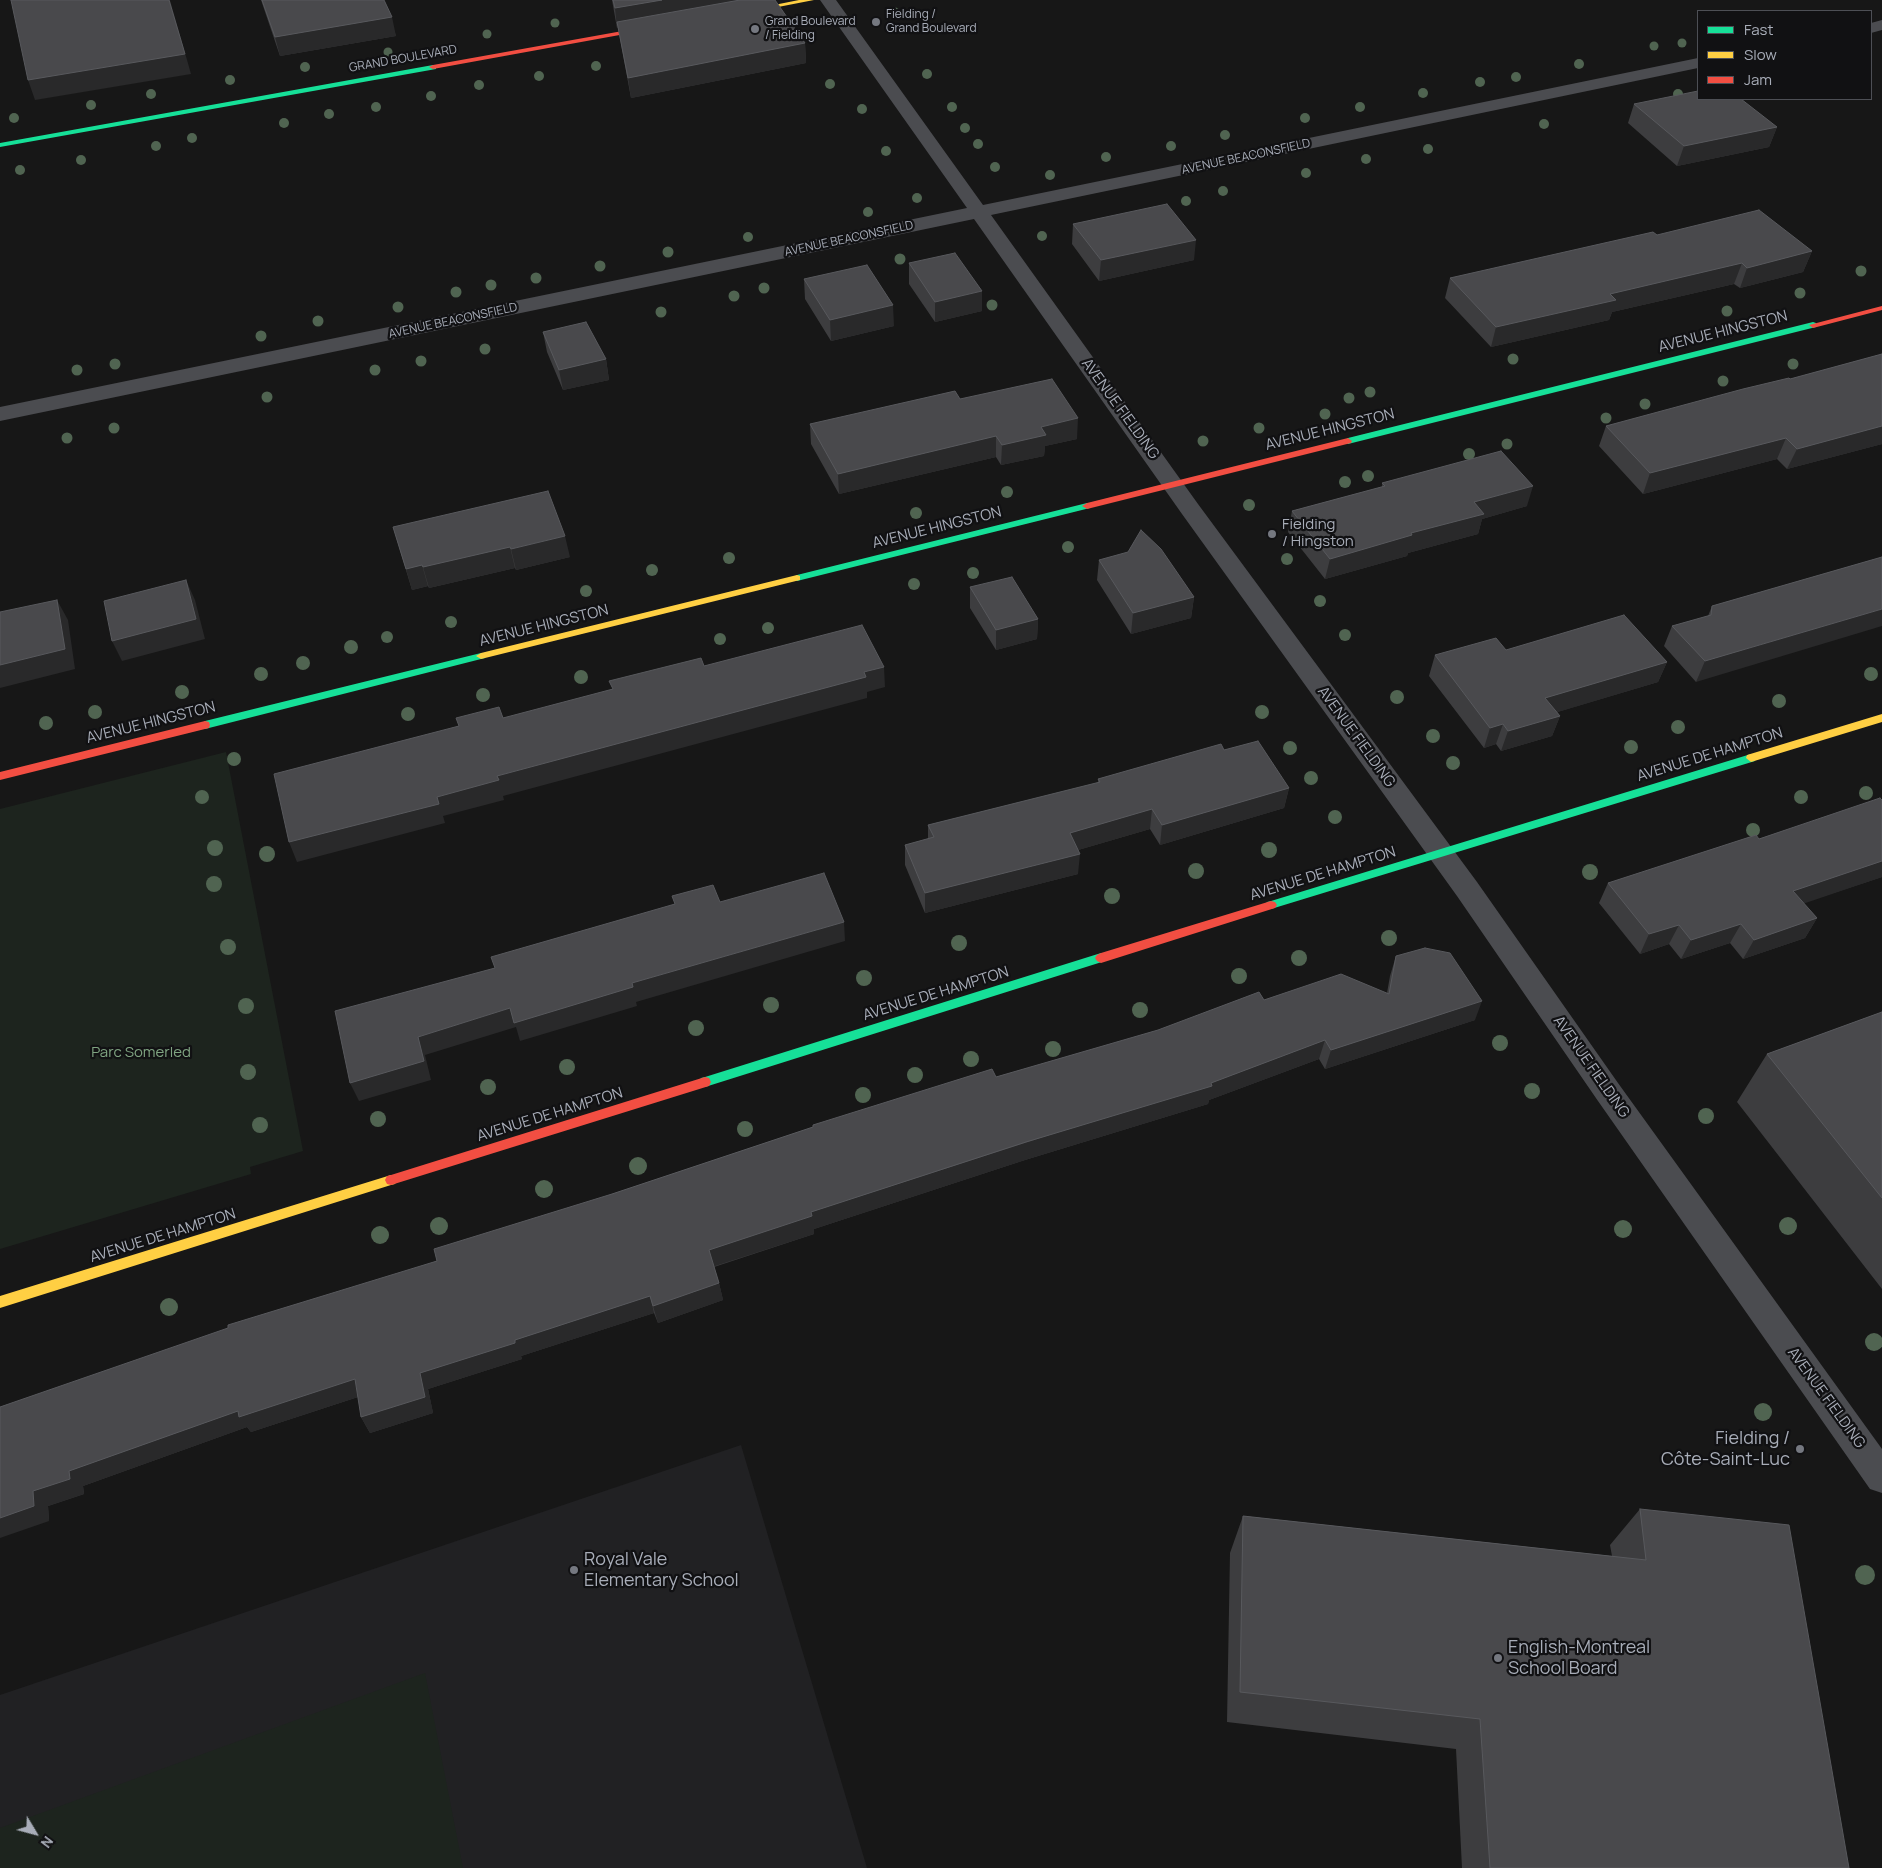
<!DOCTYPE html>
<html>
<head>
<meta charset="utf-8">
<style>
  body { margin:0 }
  #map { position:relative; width:1882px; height:1868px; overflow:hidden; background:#171717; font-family:Manrope,sans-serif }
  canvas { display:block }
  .legend { position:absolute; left:1697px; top:10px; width:175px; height:90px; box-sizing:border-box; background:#111113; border:1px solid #4d4f55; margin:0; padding:6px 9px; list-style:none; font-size:15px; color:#a8adb8 }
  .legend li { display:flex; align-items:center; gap:10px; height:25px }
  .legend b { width:25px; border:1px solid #4d4f55 }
  .north { position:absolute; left:10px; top:1808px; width:50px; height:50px; -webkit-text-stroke:4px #111113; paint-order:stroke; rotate:127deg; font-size:14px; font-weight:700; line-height:20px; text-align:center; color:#a8adb8 }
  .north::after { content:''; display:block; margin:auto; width:18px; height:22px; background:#a8adb8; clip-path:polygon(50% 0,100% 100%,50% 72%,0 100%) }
</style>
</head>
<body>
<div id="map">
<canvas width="1882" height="1868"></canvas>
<ul class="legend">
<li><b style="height:6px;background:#16e098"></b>Fast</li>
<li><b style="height:6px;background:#ffcf43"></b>Slow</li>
<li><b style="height:6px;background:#f24e42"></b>Jam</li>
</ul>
<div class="north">N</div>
</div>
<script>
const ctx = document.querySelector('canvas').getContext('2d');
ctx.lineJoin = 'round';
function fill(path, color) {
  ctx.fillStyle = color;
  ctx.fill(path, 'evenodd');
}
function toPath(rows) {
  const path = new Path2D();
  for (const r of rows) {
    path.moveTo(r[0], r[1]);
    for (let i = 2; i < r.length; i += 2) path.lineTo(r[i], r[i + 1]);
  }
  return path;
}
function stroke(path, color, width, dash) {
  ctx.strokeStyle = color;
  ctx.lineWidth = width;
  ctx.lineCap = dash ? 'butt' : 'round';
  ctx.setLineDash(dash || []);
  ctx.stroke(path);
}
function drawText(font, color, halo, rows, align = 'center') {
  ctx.font = font + ' Manrope,sans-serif';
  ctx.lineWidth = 4.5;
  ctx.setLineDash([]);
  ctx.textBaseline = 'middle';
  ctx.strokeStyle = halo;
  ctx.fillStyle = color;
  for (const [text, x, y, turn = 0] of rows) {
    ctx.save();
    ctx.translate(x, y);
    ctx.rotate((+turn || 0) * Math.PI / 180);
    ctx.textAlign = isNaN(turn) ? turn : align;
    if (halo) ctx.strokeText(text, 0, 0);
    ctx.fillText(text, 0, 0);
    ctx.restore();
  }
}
const built = toPath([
  [741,1445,867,1868,0,1868,0,1695]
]);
const green = toPath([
  [226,752,303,1151,250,1167,251,1174,0,1249,0,809],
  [425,1673,463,1868,0,1868,0,1828]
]);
const street = toPath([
  [820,0,836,0,983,205,1698,58,1698,68,991,215,1198,504,1477,882,1618,1083,1882,1449,1882,1493,1870,1489,1598,1101,1457,896,1182,514,974,219,0,421,0,407,967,208,820,0],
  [1882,20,1882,30,1871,33,1871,23,1882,20]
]);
const fast = toPath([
  [433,65,436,65,436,69,0,147,0,143,433,65],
  [1813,322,1816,323,1816,327,1348,444,1344,441,1348,438,1813,322],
  [1087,503,1092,506,1090,508,797,581,792,578,797,575,1087,503],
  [481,653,485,654,486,656,485,658,205,729,200,725,205,721,481,653],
  [1751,754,1756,758,1755,761,1271,909,1267,908,1265,905,1267,902,1271,901,1751,754],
  [1101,953,1105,955,1107,958,1105,961,705,1087,701,1086,699,1082,701,1078,705,1077,1101,953]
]);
const slow = toPath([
  [799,0,814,0,742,14,739,12,799,0],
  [797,575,800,576,800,580,481,659,476,656,481,653,797,575],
  [1882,714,1882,722,1751,762,1746,758,1747,755,1882,714],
  [391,1175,395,1176,397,1180,395,1184,391,1185,0,1308,0,1296,391,1175]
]);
const jam = toPath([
  [656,25,659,27,658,28,433,69,429,67,433,65,656,25],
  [1882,306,1882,310,1813,328,1809,325,1882,306],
  [1348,438,1352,441,1351,443,1087,509,1082,506,1087,503,1348,438],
  [205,721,209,722,210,725,209,728,0,780,0,772,205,721],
  [1271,901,1275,902,1277,905,1275,908,1101,963,1097,961,1095,958,1097,955,1101,953,1271,901],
  [705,1077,709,1078,711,1082,709,1086,391,1185,387,1184,385,1180,387,1176,391,1175,705,1077]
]);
const trees = [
  [895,12,4.5],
  [555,23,4.5],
  [892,27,4.5],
  [487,34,4.5],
  [1682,43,4.5],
  [1654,46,4.5],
  [388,52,4.5],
  [1579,64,5],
  [596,66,5],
  [305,67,5],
  [927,74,5],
  [539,76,5],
  [1516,77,5],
  [230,80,5],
  [1480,82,5],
  [830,84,5],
  [479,85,5],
  [1423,93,5],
  [151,94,5],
  [1678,94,5],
  [431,96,5],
  [91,105,5],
  [376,107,5],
  [952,107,5],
  [1360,107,5],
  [862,109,5],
  [329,114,5],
  [14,118,5],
  [1305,118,5],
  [284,123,5],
  [1544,124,5],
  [965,128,5],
  [1225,135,5],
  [192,138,5],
  [978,144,5],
  [156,146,5],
  [1171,146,5],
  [1428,149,5],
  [886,151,5],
  [1106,157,5],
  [1366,159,5],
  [81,160,5],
  [995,167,5],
  [20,170,5],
  [1306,173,5],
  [1050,175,5],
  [1223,191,5],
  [917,198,5],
  [1186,201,5],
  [868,212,5],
  [1042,236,5],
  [748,237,5],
  [668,252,5.5],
  [900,259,5.5],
  [600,266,5.5],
  [1861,271,5.5],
  [536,278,5.5],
  [491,285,5.5],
  [764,288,5.5],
  [456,292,5.5],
  [1800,293,5.5],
  [734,296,5.5],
  [992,305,5.5],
  [398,307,5.5],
  [1727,311,5.5],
  [661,312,5.5],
  [318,321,5.5],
  [261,336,5.5],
  [485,349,5.5],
  [1513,359,5.5],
  [421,361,5.5],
  [115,364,5.5],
  [1793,364,5.5],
  [77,370,5.5],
  [375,370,5.5],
  [1723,381,5.5],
  [1370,392,5.5],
  [267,397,5.5],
  [1349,398,5.5],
  [1645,404,5.5],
  [1325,414,5.5],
  [1606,418,5.5],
  [114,428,5.5],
  [1259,428,5.5],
  [67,438,5.5],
  [1203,441,5.5],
  [1507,444,5.5],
  [1469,454,6],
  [1368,476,6],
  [1345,482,6],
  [1007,492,6],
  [1249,505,6],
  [916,513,6],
  [1068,547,6],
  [729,558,6],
  [1287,559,6],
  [652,570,6],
  [973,573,6],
  [914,584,6],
  [586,591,6],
  [1320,601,6],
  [451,622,6],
  [768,628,6],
  [1345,635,6],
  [387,637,6],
  [720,639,6],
  [351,647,7],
  [303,663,7],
  [261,674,7],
  [1871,674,7],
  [581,677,7],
  [182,692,7],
  [483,695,7],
  [1397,697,7],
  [1779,701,7],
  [95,712,7],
  [1262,712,7],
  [408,714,7],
  [46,723,7],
  [1678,727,7],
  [1433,736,7],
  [1631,747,7],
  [1290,748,7],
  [234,759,7],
  [1453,763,7],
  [1311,778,7],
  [1866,793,7],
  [202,797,7],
  [1801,797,7],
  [1335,817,7],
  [1753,830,7],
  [215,848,8],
  [1269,850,8],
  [267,854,8],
  [1196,871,8],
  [1590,872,8],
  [214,884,8],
  [1112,896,8],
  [1389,938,8],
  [959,943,8],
  [228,947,8],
  [1299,958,8],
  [1239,976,8],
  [864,978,8],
  [771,1005,8],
  [246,1006,8],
  [1140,1010,8],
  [696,1028,8],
  [1500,1043,8],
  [1053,1049,8],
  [971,1059,8],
  [567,1067,8],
  [248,1072,8],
  [915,1075,8],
  [488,1087,8],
  [1532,1091,8],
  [863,1095,8],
  [1706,1116,8],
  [378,1119,8],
  [260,1125,8],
  [745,1129,8],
  [638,1166,9],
  [544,1189,9],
  [439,1226,9],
  [1788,1226,9],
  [1623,1229,9],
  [380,1235,9],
  [169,1307,9],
  [1874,1342,9],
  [1763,1412,9],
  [1865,1575,10]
];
const wall = toPath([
  [261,0,384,0,396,36,280,56],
  [612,0,775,0,805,43,806,63,631,98,618,28,617,28],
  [1634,104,1777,127,1769,147,1677,166,1628,123],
  [1073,224,1194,260,1099,281,1072,244],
  [1657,235,1812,251,1803,272,1740,288,1734,284,1612,312,1609,320,1491,347,1445,298,1450,278],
  [909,263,982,311,935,322,909,284],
  [804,279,894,326,831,341,805,299],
  [543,332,606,359,609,380,563,390,547,352],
  [1882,354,1882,444,1787,469,1777,459,1643,494,1599,446,1606,426,1790,379],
  [960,399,1077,439,1045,446,1044,456,1001,465,996,457,839,494,811,444,810,424],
  [1382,483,1527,506,1482,519,1478,534,1408,553,1407,556,1325,579,1288,532,1292,511,1382,487],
  [393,527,570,557,516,570,515,568,429,588,428,586,412,590],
  [1882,557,1696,682,1664,646,1672,626,1708,616,1712,606],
  [1099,560,1194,597,1191,618,1131,634,1097,580],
  [970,587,1038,619,1037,639,996,650,970,608],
  [1506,650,1667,662,1658,682,1557,712,1560,716,1552,736,1501,751,1496,744,1484,748,1429,676,1435,655],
  [1224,750,1289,788,1284,808,1160,845,1150,829,1078,850,1078,874,925,913,905,865,905,845,928,839,928,825,1098,783,1098,779],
  [1882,800,1882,877,1803,903,1817,918,1805,938,1743,959,1730,943,1681,959,1669,944,1640,954,1599,903,1608,883,1759,839],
  [1396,956,1475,1020,1325,1069,1319,1059,1209,1100,1208,1104,1025,1160,814,1229,814,1234,714,1267,719,1283,723,1300,658,1323,654,1313,521,1356,522,1359,428,1389,433,1413,370,1433,361,1417,358,1397,251,1432,247,1427,83,1486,84,1494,48,1506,49,1521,0,1407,437,1261,612,1194,813,1127,813,1125,996,1077,1264,1000,1387,993,1390,976],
  [1882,1012,1882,1289,1737,1102,1767,1054],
  [1640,1509,1849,1868,1462,1868,1456,1749,1227,1722,1230,1553,1243,1516,1612,1556,1610,1545]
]);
const shadedWall = toPath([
  [169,0,170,0,191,74,35,100,28,80],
  [662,0,764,0,617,28,615,8],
  [392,17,396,36,280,56,275,37],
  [805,43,806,63,631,98,628,78],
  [1777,127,1769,147,1677,166,1684,146],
  [1196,240,1194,260,1099,281,1101,260],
  [1812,251,1803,272,1740,288,1747,268],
  [1742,263,1734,284,1612,312,1609,320,1491,347,1496,327,1610,294],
  [982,291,982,311,935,322,935,302],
  [893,305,894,326,831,341,830,320],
  [606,359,609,380,563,390,559,370],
  [1078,418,1077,439,1045,446,1044,456,1001,465,1002,445,1041,427],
  [1882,426,1882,444,1787,469,1797,449],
  [996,436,996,457,839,494,838,474],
  [1786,438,1777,459,1643,494,1650,473],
  [1533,486,1527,506,1482,519,1478,534,1408,553,1407,556,1325,579,1330,559,1411,533,1474,502],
  [565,536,570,557,516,570,511,549],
  [510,547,515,568,429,588,423,567],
  [422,565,428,586,412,590,406,569],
  [186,580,195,600,205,639,122,661,112,641],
  [1194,597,1191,618,1131,634,1133,613],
  [57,600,68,620,75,669,0,688,0,665],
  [1882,609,1882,626,1696,682,1705,661],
  [1038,619,1037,639,996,650,996,630],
  [1667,662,1658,682,1538,718,1545,698],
  [884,667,885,687,867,692,867,698,503,796,504,800,443,816,445,823,297,862,289,842,437,797,497,776],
  [1560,716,1552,736,1501,751,1508,731],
  [1503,724,1496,744,1484,748,1490,728],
  [1289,788,1284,808,1160,845,1162,825],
  [1152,809,1150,829,1068,853,1070,833],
  [1080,854,1078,874,925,913,925,893],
  [1882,861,1882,877,1782,911,1793,891],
  [1817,918,1805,938,1743,959,1754,940],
  [844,922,845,941,636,1002,637,1006,520,1041,516,1027,425,1055,431,1080,359,1101,350,1083,418,1037,510,1008,632,983],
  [1741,924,1730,943,1681,959,1691,940],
  [1679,925,1669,944,1640,954,1649,934],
  [1482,1001,1475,1020,1325,1069,1331,1050],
  [1325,1040,1319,1059,1209,1100,1208,1104,1025,1160,814,1229,814,1234,712,1267,709,1250,811,1212,1211,1083],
  [719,1283,723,1300,658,1323,653,1306],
  [650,1296,654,1313,521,1356,522,1359,428,1389,433,1413,370,1433,361,1417,420,1373,515,1340],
  [355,1379,364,1395,251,1432,247,1427,83,1486,84,1494,48,1506,49,1521,0,1538,0,1518,33,1491,69,1471,238,1411]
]);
const building = toPath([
  [11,0,169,0,185,54,28,80,11,0],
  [262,0,384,0,392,17,275,37,262,0],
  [613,0,662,0,615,8,613,0],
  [740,0,775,0,805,43,628,78,617,22,740,0],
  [1698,91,1698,99,1741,99,1777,127,1684,146,1634,104,1698,91],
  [1167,204,1196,240,1101,260,1073,224,1167,204],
  [1759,210,1812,251,1747,268,1742,263,1610,294,1616,300,1496,327,1450,278,1653,232,1657,235,1759,210],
  [955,253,982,291,935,302,909,263,955,253],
  [867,265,893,305,830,320,804,279,867,265],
  [586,322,606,359,559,370,543,332,586,322],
  [1882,354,1882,426,1797,449,1786,438,1650,473,1606,426,1743,389,1789,378,1790,379,1882,354],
  [1052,379,1078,418,1041,427,1046,435,1002,445,996,436,838,474,810,424,955,391,960,399,1052,379],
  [1501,451,1533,486,1474,502,1484,514,1411,533,1412,535,1330,559,1292,511,1385,486,1382,483,1501,451],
  [548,491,565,536,511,549,510,547,423,567,422,565,406,569,393,527,548,491],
  [1141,530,1161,549,1194,597,1133,613,1099,560,1128,552,1141,530],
  [1882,557,1882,609,1705,661,1672,626,1711,615,1712,606,1882,557],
  [1012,577,1038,619,996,630,970,587,1012,577],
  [186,580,196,619,112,641,104,601,186,580],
  [57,600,65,649,0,665,0,612,57,600],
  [1624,615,1667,662,1545,698,1560,716,1508,731,1503,724,1490,728,1435,655,1496,638,1506,650,1624,615],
  [862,625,884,667,864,672,866,677,497,776,499,780,437,797,439,804,289,842,274,774,459,726,456,718,499,707,503,718,613,689,609,681,701,658,704,666,862,625],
  [1258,741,1289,788,1162,825,1152,809,1070,833,1080,854,925,893,905,845,934,837,928,825,1100,782,1098,779,1221,744,1224,750,1258,741],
  [1880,798,1882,800,1882,861,1793,891,1817,918,1754,940,1741,924,1691,940,1679,925,1649,934,1608,883,1756,835,1759,839,1880,798],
  [824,873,844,922,632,983,633,987,514,1023,510,1008,418,1037,424,1061,350,1083,335,1011,495,968,491,957,675,904,672,896,713,885,720,902,824,873],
  [1425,948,1450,953,1482,1001,1331,1050,1325,1040,1211,1083,1212,1086,1026,1142,811,1212,812,1216,709,1250,719,1283,653,1306,650,1296,515,1340,515,1343,420,1373,425,1397,361,1417,355,1379,239,1417,238,1411,69,1471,70,1479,33,1491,34,1506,0,1518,0,1407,228,1328,228,1325,437,1261,434,1249,612,1194,813,1127,813,1125,992,1069,996,1077,1158,1030,1259,992,1264,1000,1341,974,1389,994,1396,956,1425,948],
  [1882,1012,1882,1198,1767,1054,1882,1012],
  [1640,1509,1789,1525,1849,1868,1490,1868,1480,1719,1240,1692,1243,1516,1646,1560,1640,1509]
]);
const markers = [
  [876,22,5,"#757880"],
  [755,29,5,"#757880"],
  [1272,534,5,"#757880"],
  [1800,1449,5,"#757880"],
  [574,1570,5,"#757880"],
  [1498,1658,5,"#757880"]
];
const farPoinames = [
  ["Fielding /",886,15],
  ["Grand Boulevard",886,29],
  ["Grand Boulevard",765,22],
  ["/ Fielding",765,36]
];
const farStreetnames = [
  ["GRAND BOULEVARD",403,59,-10],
  ["AVENUE BEACONSFIELD",1246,157,-12],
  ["AVENUE BEACONSFIELD",849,239,-12],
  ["AVENUE BEACONSFIELD",453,321,-12]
];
const streetNames = [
  ["AVENUE HINGSTON",1723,332,-14],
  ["AVENUE FIELDING",1120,409,54],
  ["AVENUE HINGSTON",1330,430,-14],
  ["AVENUE HINGSTON",937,528,-14],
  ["AVENUE HINGSTON",544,626,-14],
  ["AVENUE HINGSTON",151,723,-14],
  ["AVENUE FIELDING",1356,737,54],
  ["AVENUE DE HAMPTON",1710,755,-17],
  ["AVENUE DE HAMPTON",1323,874,-17],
  ["AVENUE DE HAMPTON",936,994,-17],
  ["AVENUE FIELDING",1591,1067,55],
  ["AVENUE DE HAMPTON",550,1115,-17],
  ["AVENUE DE HAMPTON",163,1236,-17],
  ["AVENUE FIELDING",1826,1398,54]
];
const poiNames = [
  ["Fielding",1282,525],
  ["/ Hingston",1282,542]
];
const parkNames = [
  ["Parc Somerled",141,1053]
];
const nearPoinames = [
  ["Fielding /",1790,1439,"right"],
  ["Côte-Saint-Luc",1790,1460,"right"],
  ["Royal Vale",584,1560],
  ["Elementary School",584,1581],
  ["English-Montreal",1508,1648],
  ["School Board",1508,1669]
];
fill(built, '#212123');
fill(green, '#1d241e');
fill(street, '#4b4c50');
fill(fast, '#16e098');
fill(slow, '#ffcf43');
fill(jam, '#f24e42');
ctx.fillStyle = '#506451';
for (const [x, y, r] of trees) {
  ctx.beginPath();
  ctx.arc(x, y, r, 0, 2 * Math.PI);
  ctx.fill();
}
fill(wall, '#3d3d3f');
fill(shadedWall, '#29292a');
fill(building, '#49494c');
stroke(building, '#58595d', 1);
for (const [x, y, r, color] of markers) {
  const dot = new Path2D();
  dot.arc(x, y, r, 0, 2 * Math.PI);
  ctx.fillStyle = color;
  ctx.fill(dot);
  stroke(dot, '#111113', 2);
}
drawText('12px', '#a8adb8', '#111113', farPoinames, 'left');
drawText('12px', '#a8adb8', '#111113', farStreetnames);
drawText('15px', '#a8adb8', '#111113', streetNames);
drawText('15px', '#a8adb8', '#111113', poiNames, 'left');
drawText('15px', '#7fa381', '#111113', parkNames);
drawText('18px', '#a8adb8', '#111113', nearPoinames, 'left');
</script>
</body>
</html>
